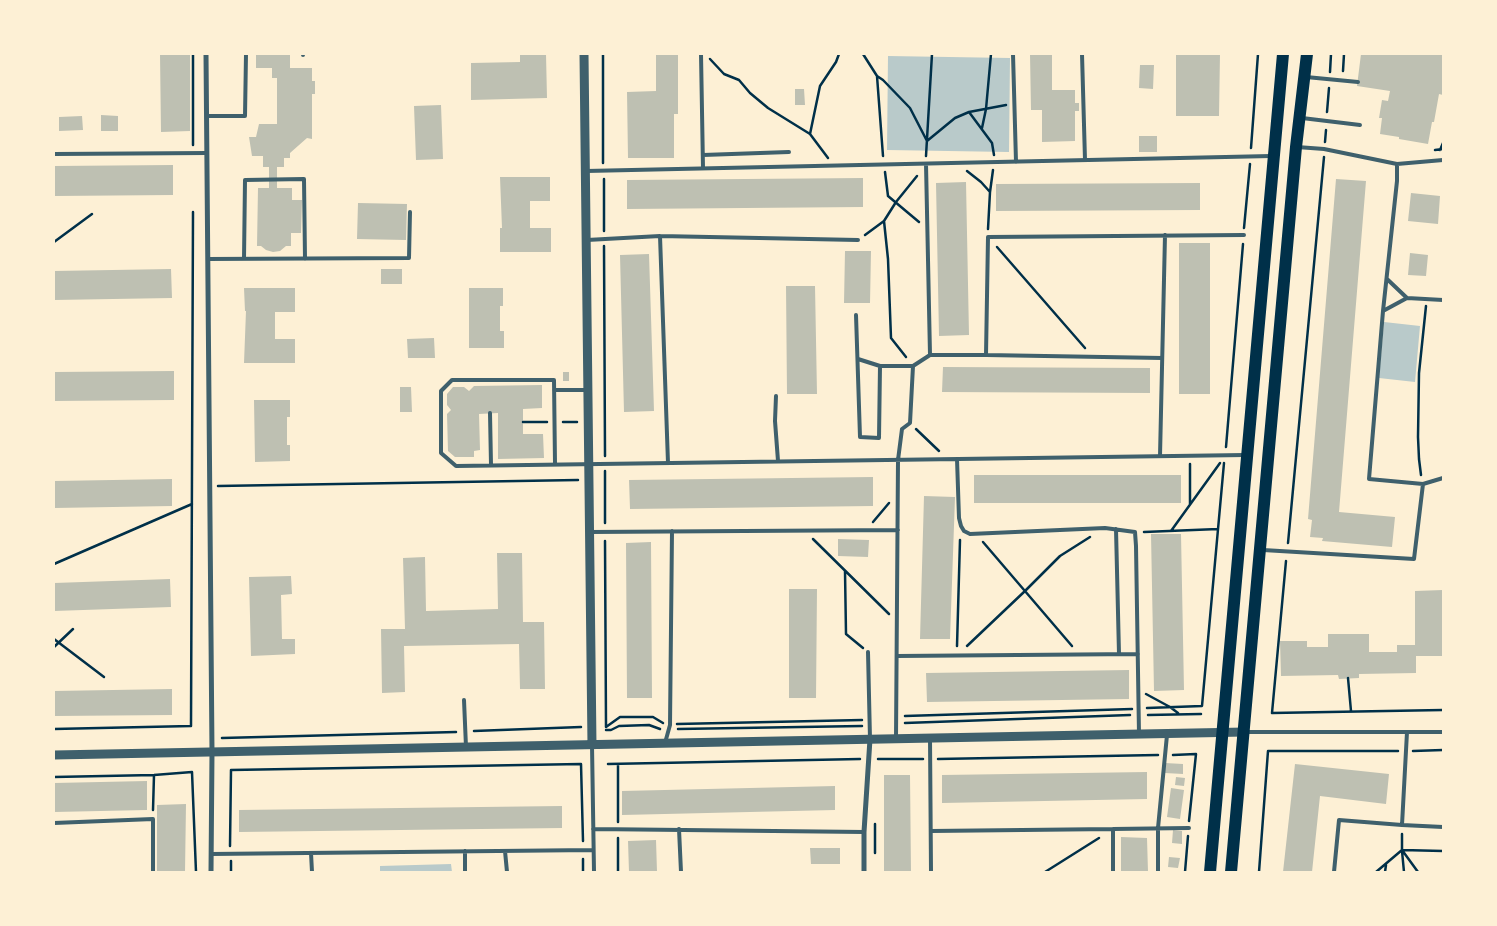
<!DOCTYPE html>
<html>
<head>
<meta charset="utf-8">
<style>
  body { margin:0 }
  #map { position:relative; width:1497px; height:926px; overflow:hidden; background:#fdf0d5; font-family:Spectral,serif }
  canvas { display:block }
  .frame { position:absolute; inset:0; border:55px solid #fdf0d5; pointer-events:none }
</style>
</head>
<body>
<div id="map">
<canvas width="1497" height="926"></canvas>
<div class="frame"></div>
</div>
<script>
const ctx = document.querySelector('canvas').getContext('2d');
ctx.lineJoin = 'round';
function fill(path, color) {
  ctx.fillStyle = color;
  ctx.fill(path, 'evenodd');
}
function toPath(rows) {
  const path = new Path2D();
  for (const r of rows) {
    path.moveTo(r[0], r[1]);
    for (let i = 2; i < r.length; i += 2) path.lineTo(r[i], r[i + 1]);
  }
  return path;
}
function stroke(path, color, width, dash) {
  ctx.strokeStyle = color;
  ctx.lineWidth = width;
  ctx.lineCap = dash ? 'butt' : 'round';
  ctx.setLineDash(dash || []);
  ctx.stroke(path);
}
const green = toPath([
  [888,56,1010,58,1009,152,887,150],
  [1384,322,1420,326,1415,382,1379,378],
  [451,864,452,872,380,872,380,866]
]);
const building = toPath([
  [160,54,190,54,190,131,161,132],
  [256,54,290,54,290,68,312,68,312,81,315,81,315,94,312,94,312,139,307,138,290,153,290,158,284,158,284,167,277,167,277,188,292,188,292,200,302,200,301,233,291,233,291,246,286,246,280,251,273,252,266,250,261,246,257,246,258,188,269,188,269,167,263,167,263,156,252,156,249,137,256,137,259,124,277,124,277,78,272,78,272,68,256,68],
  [520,54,546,54,547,98,471,100,471,63,520,62],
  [656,54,678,54,678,114,674,114,674,158,628,158,627,92,656,91],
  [1030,54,1052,54,1052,90,1075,90,1075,103,1079,103,1079,111,1075,111,1075,141,1042,142,1042,110,1031,110],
  [1176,54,1220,54,1219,116,1176,116],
  [1361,54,1443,54,1443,95,1439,94,1434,122,1432,122,1428,144,1399,139,1399,137,1380,134,1382,118,1379,118,1382,100,1388,101,1390,91,1357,86],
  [1140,65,1154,65,1153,89,1139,88],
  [795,89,804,89,805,105,795,105],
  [441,105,443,159,416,160,414,106],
  [101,115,118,116,118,131,101,131],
  [82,116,83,130,59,131,59,117],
  [1139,136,1157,136,1157,152,1139,152],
  [173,165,173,195,54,196,54,166],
  [500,177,550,177,550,201,530,201,530,228,551,228,551,252,500,252,500,228,502,228],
  [863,178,863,207,627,209,627,180],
  [1336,179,1366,181,1339,512,1395,517,1392,547,1322,541,1323,538,1310,537,1312,520,1308,519],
  [966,182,969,335,939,336,936,183],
  [1200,183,1200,210,996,211,996,184],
  [1411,193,1440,196,1438,224,1408,221],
  [358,203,407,204,406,240,357,239],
  [1179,243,1210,243,1210,394,1179,394],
  [845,251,871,251,870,303,844,303],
  [1410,253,1428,255,1426,276,1408,275],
  [649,254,654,411,624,412,620,255],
  [171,269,172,298,54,300,54,271],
  [381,269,402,269,402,284,381,284],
  [786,286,815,286,817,394,787,394],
  [244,288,295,288,295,312,275,312,275,339,295,339,295,363,244,363,246,311,245,311],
  [469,288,503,288,503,306,500,306,500,331,504,331,504,348,469,348],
  [434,338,435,358,408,358,407,339],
  [943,367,1150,368,1150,393,942,392],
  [174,371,174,400,54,401,54,372],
  [563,372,569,372,569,381,563,381],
  [542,385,542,408,523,409,523,434,543,434,544,458,498,459,498,413,479,414,480,450,474,451,474,457,455,457,448,451,447,414,451,410,447,405,447,394,453,387,464,387,469,391,474,386],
  [400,387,411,387,412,412,400,412],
  [254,400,290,400,290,417,287,417,287,445,290,445,290,461,255,462],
  [974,475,1181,475,1181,503,974,503],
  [873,477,873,506,630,509,629,480],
  [172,479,172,506,54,508,54,481],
  [924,496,955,497,950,639,920,639],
  [1151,534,1181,534,1184,690,1154,691],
  [838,539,869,540,868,557,838,556],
  [651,542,652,698,627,698,626,543],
  [497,553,522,553,523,622,544,622,545,689,520,689,519,644,404,646,405,692,382,693,381,629,405,629,403,558,425,557,426,611,498,609],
  [291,576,292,594,281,595,282,639,295,639,295,654,251,656,249,577],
  [170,579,171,607,54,611,54,583],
  [789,589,817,589,816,698,789,698],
  [1443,590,1443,656,1416,656,1416,673,1359,674,1359,678,1339,679,1338,675,1281,676,1280,641,1307,641,1307,647,1328,647,1328,634,1369,634,1369,652,1397,652,1397,645,1415,645,1415,591],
  [1129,670,1129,699,927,702,926,673],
  [172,689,172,715,54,716,54,691],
  [1165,763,1183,764,1183,774,1165,773],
  [1295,764,1389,774,1386,804,1320,796,1312,872,1283,872],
  [1147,772,1147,799,942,803,942,775],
  [884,775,910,775,911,872,884,872],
  [1176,777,1185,778,1184,786,1175,785],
  [147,781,147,810,54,812,54,783],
  [835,786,835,810,622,815,622,791],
  [1171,788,1184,790,1180,819,1167,817],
  [186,804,185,872,157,872,157,805],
  [562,806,562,828,239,832,239,810],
  [1173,830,1182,831,1182,844,1172,843],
  [1121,837,1147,838,1148,872,1121,872],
  [656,840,657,872,629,872,628,841],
  [810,848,840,848,840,864,811,864],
  [1169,857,1180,858,1178,868,1168,867]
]);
const path = toPath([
  [193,54,193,145],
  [603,54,603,163],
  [863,54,877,76,883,156],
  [710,59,724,74,739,80,750,93,768,108,810,134,828,158],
  [1343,71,1344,54],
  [1330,72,1331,54],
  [877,76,883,80,910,108,927,141,955,118,969,112,1006,105],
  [969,112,992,143,994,155],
  [1327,112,1329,88],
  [982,128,986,109,991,54],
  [810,134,820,86,836,62,839,54],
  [1325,142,1326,130],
  [1251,148,1258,54],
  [1435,150,1443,149],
  [1440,150,1443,143],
  [926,156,932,54],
  [967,171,981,182,990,192],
  [885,172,888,196,919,222],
  [604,179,604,231],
  [884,221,888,259,891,338,906,357],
  [1244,228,1250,164],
  [988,229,990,192,993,170],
  [865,235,884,221,896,202,917,176],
  [54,242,92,214],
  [604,246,605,456],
  [997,247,1085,348],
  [523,422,547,422],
  [563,422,577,422],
  [916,429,939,451],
  [1226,447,1243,244],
  [605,471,605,523],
  [1421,475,1419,459,1418,437,1419,373,1426,306],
  [218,486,578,480],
  [1190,504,1190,464],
  [873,522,889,503],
  [1171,531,1220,463],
  [1144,532,1218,529],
  [813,539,889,614],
  [605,541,606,727],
  [983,542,1072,646],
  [1288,543,1324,157],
  [1286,561,1272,713,1443,710],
  [54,564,192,504],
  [845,571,846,634,863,648],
  [54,639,104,677],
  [957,646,960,540],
  [967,646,1025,591,1060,556,1090,537],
  [54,647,73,629],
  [1348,678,1351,711],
  [1146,694,1170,707,1178,713],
  [1147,708,1202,706,1224,463],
  [1148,715,1201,714],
  [905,716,1132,709],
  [905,723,1130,715],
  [677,724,862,720],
  [606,727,620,717,653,717,663,723],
  [54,729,191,726,193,212],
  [678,729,862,726],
  [606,730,611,730,619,726,649,725,660,729],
  [474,731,581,727],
  [222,738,456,732],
  [1413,751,1443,750],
  [1173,755,1196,754,1189,821],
  [878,759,923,759],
  [938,759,1158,755],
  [608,764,860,759],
  [618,764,618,822],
  [54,777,154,775,192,772,196,872],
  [153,810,154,775],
  [1402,834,1402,850,1418,872],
  [618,838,618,872],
  [230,846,231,770,581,764,583,841],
  [1402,851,1404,872],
  [875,853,875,824],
  [583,859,583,872],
  [231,861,231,872],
  [1045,872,1099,838],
  [1185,872,1188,836],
  [1259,872,1268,751,1398,751],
  [1376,872,1402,850,1443,851],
  [1385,872,1386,865]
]);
const service = toPath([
  [701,54,703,168],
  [1013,54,1016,162],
  [1082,54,1085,160],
  [303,55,303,54],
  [1306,77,1358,82],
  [207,116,245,116,246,54],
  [1302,118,1360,125],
  [1297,147,1324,149,1397,164,1443,160],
  [54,154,207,153],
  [703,155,789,152],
  [586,171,1271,156],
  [660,236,668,463],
  [587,240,660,236,858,240],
  [208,259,409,258,410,212],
  [244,259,245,180,304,179,305,259],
  [1387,279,1407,298],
  [1383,311,1407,298,1443,300],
  [856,315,860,437,879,438,880,366,913,366],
  [930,355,986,355],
  [1162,358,986,355,988,237,1244,235],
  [858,359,880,366],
  [554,390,587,390],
  [776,396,775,421,778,461],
  [490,413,491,465],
  [1160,456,1165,235],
  [957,459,959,518,961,526,964,531,970,534,1105,528,1135,532,1136,546,1139,734],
  [555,464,554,380,452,380,441,391,441,453,456,466,1245,455],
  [1423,484,1443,478],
  [1116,529,1119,654],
  [590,532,898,530],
  [1263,550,1414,559,1423,484,1369,479,1383,311,1397,181,1397,164],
  [868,652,870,739],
  [897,656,1138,654],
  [464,700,466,747],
  [1247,732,1443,732],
  [896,738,898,460,902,429,910,423,913,366,930,355,926,164],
  [930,738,931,872],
  [665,743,670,725,672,531],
  [592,745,594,872],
  [54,823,153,819,153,872],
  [1402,825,1443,827],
  [593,829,864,832],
  [679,829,681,872],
  [931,831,1113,829],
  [465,851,465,872],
  [505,851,507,872],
  [311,853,312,872],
  [211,854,593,850],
  [1113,872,1113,829,1189,828],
  [1158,872,1158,828,1167,735],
  [1334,872,1339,820,1402,825,1407,732]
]);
const minor = toPath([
  [206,54,212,752,211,872],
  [864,872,864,832,870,739]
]);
const tertiary = toPath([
  [584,54,592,745],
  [54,755,1245,732]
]);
const primary = toPath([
  [1210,872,1283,54],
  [1231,872,1296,147,1307,54]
]);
fill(green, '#b9caca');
fill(building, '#bec0b2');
stroke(path, '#003049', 2.5);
stroke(service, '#3f606c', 4);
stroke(minor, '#3f606c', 5);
stroke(tertiary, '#3f606c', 9);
stroke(primary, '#003049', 12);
</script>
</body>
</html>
